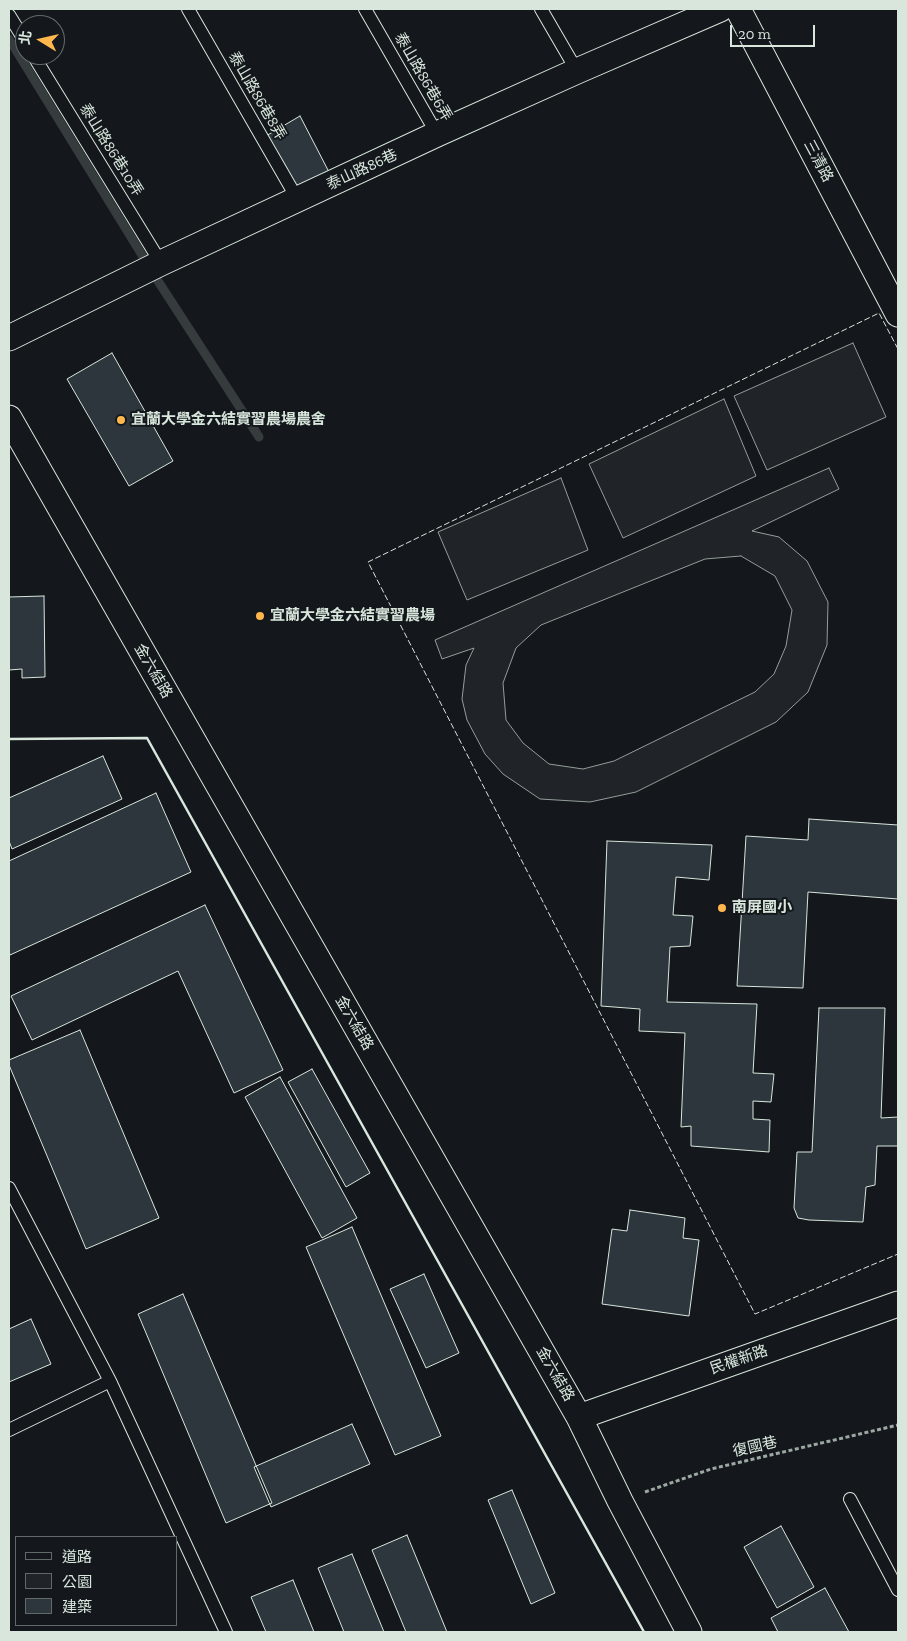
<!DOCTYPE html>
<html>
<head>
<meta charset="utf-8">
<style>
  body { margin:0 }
  #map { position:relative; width:907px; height:1641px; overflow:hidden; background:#14181c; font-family:"Zilla Slab","Noto Sans TC",serif }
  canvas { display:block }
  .frame { position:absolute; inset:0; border:10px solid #d8e6dc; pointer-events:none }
  .legend { position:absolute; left:15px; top:1536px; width:162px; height:90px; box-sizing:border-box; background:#14181c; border:1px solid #626a69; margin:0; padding:6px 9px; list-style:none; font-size:15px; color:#d8e6dc }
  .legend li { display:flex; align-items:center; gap:10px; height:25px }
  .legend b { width:25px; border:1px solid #626a69 }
  .north { position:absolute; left:15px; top:15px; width:50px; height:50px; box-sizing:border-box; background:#14181c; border:1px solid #626a69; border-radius:50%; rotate:279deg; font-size:14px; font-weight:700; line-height:20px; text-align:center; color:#d8e6dc }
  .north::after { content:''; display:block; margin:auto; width:18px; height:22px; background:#ffb74d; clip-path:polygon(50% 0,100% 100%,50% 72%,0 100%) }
  .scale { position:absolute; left:730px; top:25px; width:85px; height:22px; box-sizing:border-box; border:2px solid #d8e6dc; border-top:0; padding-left:6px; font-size:15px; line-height:18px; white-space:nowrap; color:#d8e6dc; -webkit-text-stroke:4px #14181c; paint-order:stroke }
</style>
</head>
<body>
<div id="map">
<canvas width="907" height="1641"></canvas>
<div class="frame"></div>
<ul class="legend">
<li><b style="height:6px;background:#14181c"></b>道路</li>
<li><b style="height:14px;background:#202428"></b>公園</li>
<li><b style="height:14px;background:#2c363c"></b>建築</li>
</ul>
<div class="north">北</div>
<div class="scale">20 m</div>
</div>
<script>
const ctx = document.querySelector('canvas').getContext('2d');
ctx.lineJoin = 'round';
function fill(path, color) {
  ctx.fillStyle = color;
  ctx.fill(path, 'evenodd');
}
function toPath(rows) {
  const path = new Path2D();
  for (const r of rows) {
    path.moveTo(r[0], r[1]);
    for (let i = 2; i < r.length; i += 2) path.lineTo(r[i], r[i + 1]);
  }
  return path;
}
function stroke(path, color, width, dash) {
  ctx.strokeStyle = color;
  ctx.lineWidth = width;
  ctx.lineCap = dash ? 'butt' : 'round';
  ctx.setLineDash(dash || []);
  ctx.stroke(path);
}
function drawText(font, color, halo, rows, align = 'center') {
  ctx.font = font + ' "Zilla Slab","Noto Sans TC",serif';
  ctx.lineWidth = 4;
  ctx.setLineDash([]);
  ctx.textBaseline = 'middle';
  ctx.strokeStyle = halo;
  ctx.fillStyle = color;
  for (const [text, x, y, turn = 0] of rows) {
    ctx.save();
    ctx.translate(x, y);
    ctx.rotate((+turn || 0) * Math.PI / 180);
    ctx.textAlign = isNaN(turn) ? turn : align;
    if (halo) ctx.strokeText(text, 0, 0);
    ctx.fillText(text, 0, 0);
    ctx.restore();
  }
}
const green = toPath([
  [853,343,886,417,767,470,734,396,853,343],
  [724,399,756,476,623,538,589,464,724,399],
  [829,468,839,489,752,531,779,537,807,561,828,602,827,645,808,692,776,722,636,792,590,802,540,799,503,774,485,754,467,720,462,699,466,665,474,648,442,659,435,640,829,468],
  [741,556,775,576,792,610,786,646,774,674,755,692,614,761,583,769,549,764,523,743,506,720,503,683,516,648,541,625,705,559,741,556],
  [561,478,588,550,467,600,438,532,561,478]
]);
const stream = toPath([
  [9,39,158,281,259,437]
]);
const building = toPath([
  [300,116,329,172,299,190,266,136,300,116],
  [112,353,173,461,129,486,67,379,112,353],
  [44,596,45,677,22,678,22,669,9,670,9,597,44,596],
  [103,756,122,799,12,849,9,841,9,798,103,756],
  [156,793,191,872,10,955,9,951,9,861,156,793],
  [809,819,898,825,898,899,808,892,803,988,737,986,746,836,808,840,809,819],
  [607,841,712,845,709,880,676,877,673,915,693,916,690,946,670,947,667,1002,757,1004,753,1073,774,1074,771,1102,753,1101,753,1119,770,1120,769,1152,691,1146,691,1126,681,1127,685,1033,639,1031,640,1009,601,1006,607,841],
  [205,905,283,1070,234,1093,178,971,32,1040,11,996,205,905],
  [819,1008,885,1008,881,1118,898,1117,898,1146,877,1146,875,1185,866,1187,863,1222,809,1220,798,1218,794,1208,797,1152,812,1152,819,1008],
  [80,1030,159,1218,86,1249,9,1065,9,1060,80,1030],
  [312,1069,370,1173,346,1187,288,1082,312,1069],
  [280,1077,357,1218,322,1238,245,1097,280,1077],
  [630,1210,685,1218,683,1238,699,1240,689,1316,602,1304,612,1229,627,1231,630,1210],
  [352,1227,441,1436,395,1455,306,1247,352,1227],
  [424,1274,459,1353,426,1368,390,1289,424,1274],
  [183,1294,272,1503,226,1523,138,1314,183,1294],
  [31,1319,51,1364,9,1382,9,1329,31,1319],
  [352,1424,370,1464,271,1507,254,1467,352,1424],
  [512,1490,555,1593,531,1604,488,1500,512,1490],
  [781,1526,814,1587,777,1608,744,1547,781,1526],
  [407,1535,447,1632,406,1632,372,1550,407,1535],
  [352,1554,384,1632,344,1632,318,1568,352,1554],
  [293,1580,314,1632,266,1632,251,1597,293,1580],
  [825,1588,849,1632,778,1632,771,1618,825,1588]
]);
const path = toPath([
  [645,1492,711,1469,898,1425]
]);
const lane = toPath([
  [188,9,298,200],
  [365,9,437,134],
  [541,9,577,71],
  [9,15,25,41],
  [33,55,161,263],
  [9,1188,110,1381,226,1632],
  [9,1430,110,1381],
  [850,1499,898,1590]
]);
const street = toPath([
  [738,9,898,314],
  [9,338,161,263,437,134,577,71,720,9],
  [9,418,579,1417,620,1501,689,1632],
  [579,1417,898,1304]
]);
const fence = toPath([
  [898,349,879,313,368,562,755,1314,898,1254]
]);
const wall = toPath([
  [9,739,147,738,644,1632]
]);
const markers = [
  [121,420,5,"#ffb74d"],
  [260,616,5,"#ffb74d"],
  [722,908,5,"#ffb74d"]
];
const streetNames = [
  ["泰山路86巷6弄",423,77,60],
  ["泰山路86巷8弄",257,96,60],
  ["泰山路86巷10弄",111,150,58],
  ["三清路",818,161,62],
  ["泰山路86巷",362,170,-25],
  ["金六結路",153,671,60],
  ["金六結路",354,1023,60],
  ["民權新路",739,1360,-19],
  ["金六結路",555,1374,60],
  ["復國巷",755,1447,-13]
];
const poiNames = [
  ["宜蘭大學金六結實習農場農舍",131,420],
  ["宜蘭大學金六結實習農場",270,616],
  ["南屏國小",732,908]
];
fill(green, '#202428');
stroke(green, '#939e99', 1);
stroke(stream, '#363b3e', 9);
fill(building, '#2c363c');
stroke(building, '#d8e6dc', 1);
stroke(lane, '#d8e6dc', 14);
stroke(street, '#d8e6dc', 27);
stroke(path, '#9da8a2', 3, [4, 2.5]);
stroke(lane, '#14181c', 12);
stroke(street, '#14181c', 25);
stroke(fence, '#d8e6dc', 1, [6, 2.5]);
stroke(wall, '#d8e6dc', 2.5);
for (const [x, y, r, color] of markers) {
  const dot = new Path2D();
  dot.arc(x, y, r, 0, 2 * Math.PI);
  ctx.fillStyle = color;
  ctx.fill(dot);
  stroke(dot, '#14181c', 2);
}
drawText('15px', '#d8e6dc', '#14181c', streetNames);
drawText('bold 15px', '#d8e6dc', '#14181c', poiNames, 'left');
</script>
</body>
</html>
